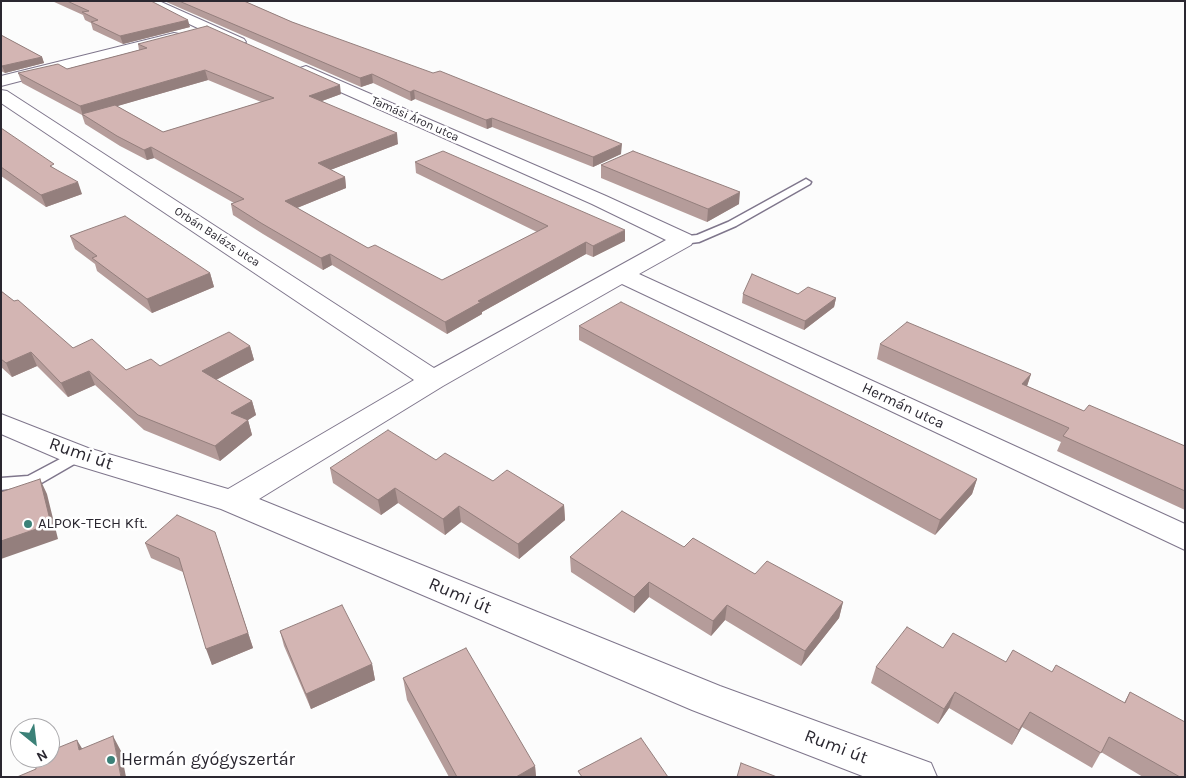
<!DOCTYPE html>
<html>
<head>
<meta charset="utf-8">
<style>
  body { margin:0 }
  #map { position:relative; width:1186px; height:778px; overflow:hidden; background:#fcfcfc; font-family:Karla,sans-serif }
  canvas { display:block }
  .frame { position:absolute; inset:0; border:2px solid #2a2730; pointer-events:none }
  .north { position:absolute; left:10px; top:718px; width:50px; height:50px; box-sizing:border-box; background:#fff; border:1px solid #aaa9ac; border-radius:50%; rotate:151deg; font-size:14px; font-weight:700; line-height:20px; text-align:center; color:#2a2730 }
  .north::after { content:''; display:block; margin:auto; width:18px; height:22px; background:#3b8178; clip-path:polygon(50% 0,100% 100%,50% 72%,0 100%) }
</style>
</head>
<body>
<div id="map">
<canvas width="1186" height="778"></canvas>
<div class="frame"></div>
<div class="north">N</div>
</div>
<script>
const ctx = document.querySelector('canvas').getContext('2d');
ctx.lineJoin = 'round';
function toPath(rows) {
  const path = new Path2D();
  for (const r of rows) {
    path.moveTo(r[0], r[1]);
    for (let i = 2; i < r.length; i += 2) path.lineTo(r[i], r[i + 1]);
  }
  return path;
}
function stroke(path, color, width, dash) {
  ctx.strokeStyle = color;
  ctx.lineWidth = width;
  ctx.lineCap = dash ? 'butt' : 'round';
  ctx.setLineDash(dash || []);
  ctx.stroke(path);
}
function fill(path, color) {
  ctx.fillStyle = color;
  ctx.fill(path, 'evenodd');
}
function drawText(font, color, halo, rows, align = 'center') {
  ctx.font = font + ' Karla,sans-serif';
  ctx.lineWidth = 5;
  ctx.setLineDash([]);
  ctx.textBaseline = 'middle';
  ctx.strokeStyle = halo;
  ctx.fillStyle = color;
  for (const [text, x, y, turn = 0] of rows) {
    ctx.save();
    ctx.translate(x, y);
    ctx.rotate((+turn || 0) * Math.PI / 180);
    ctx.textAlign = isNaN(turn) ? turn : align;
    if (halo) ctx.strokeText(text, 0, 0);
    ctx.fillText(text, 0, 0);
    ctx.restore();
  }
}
const lane = toPath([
  [806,179,811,182,810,184,736,226,699,242,683,244,677,240,679,237,697,235,728,222,806,179],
  [77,450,83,451,85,455,83,459,38,485,1,490,1,478,28,476,77,450]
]);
const street = toPath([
  [140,1,159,1,244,39,246,42,239,46,234,45,140,1],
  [174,33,179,34,181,37,179,40,1,86,1,76,174,33],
  [306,66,606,196,691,235,694,240,691,245,639,274,1185,524,1185,550,622,284,443,386,259,499,720,686,931,763,937,777,865,777,692,710,221,509,66,462,1,434,1,414,88,448,228,489,414,380,1,103,1,90,7,91,434,368,666,240,592,204,300,74,298,71,300,68,306,66]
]);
const wall = toPath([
  [52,1,151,1,190,27,123,44,93,30,91,23,85,20,83,15],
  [164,1,244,1,292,22,621,154,593,167,492,127,487,129,415,99,411,101,373,83,361,87],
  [1,35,42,57,44,63,5,73,1,71],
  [138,44,341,94,322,101,398,144,330,170,345,177,346,188,297,208,368,248,442,280,537,232,416,173,415,162,625,241,593,257,586,254,482,312,482,314,447,334,332,265,323,270,263,234,233,215,231,204,234,203,154,158,147,160,120,146,85,124,82,115,22,83,18,73,67,69,139,50],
  [208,80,261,102,163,132,117,106],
  [1,128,55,169,82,194,46,207,1,176],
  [601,165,739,204,707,222,601,178],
  [70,236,210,273,214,287,152,313,97,271,95,264,75,249],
  [1,291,73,348,126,370,160,366,250,346,254,360,216,380,252,401,256,415,248,420,252,435,220,461,144,430,95,385,68,397,37,366,12,377,1,367],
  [743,294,798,294,836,298,834,307,804,330,742,303],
  [579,326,977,479,972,494,935,535,579,340],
  [880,344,1031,374,1027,386,1084,411,1185,446,1185,510,1057,451,1061,442,877,359],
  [436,460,493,481,564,505,565,520,519,559,461,522,445,535,398,503,381,515,333,483,330,468],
  [145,543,220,547,253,648,212,665,183,572,151,558],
  [684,547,755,574,843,602,839,618,801,666,725,620,711,636,649,597,634,613,571,572,570,557],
  [280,631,372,664,375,680,311,709,284,646],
  [943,648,1006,662,1052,672,1124,703,1130,692,1185,777,1143,777,1101,752,1092,768,1022,727,1012,745,949,708,938,724,871,683,876,667],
  [403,678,535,766,536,777,449,777,407,700]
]);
const shadedWall = toPath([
  [188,20,190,27,123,44,120,36],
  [42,57,44,63,5,73,2,66],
  [205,70,208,80,83,116,80,106],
  [372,74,373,83,361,87,360,78],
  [340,85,341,94,311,105,309,96],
  [414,90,415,99,411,101,410,92],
  [492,118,492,127,487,129,486,120],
  [397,133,398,144,320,174,318,163],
  [622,144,621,154,593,167,593,157],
  [151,147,154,158,147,160,144,150],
  [345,177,346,188,287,212,285,201],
  [78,182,82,194,46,207,41,195],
  [740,192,739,204,707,222,708,209],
  [625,230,625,241,593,257,593,246],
  [586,242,586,254,482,312,482,314,447,334,445,322,478,301],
  [330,254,332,265,323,270,321,258],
  [210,273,214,287,152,313,147,299],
  [836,298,834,307,804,330,805,321],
  [250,346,254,360,206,385,202,371],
  [31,352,37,366,12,377,6,363],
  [89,371,95,385,68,397,61,383],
  [1031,374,1026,389,1022,384],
  [252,401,256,415,248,420,252,435,220,461,215,446,231,413],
  [40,479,47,494,58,539,1,559,1,541],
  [977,479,972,494,935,535,940,520],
  [395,488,398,503,381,515,378,500],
  [564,505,565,520,519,559,518,544],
  [459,506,461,522,445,535,443,519],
  [220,547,253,648,212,665,206,649],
  [649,582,649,597,634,613,634,597],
  [843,602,839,618,801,666,805,651],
  [727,605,725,620,711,636,713,621],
  [372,664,375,680,311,709,306,694],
  [955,692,949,708,938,724,944,709],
  [1030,712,1022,727,1012,745,1019,730],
  [113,736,121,751,126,777,121,777],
  [77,740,86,755,79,750],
  [535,766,536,777,516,777]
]);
const building = toPath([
  [67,1,151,1,188,20,120,36,91,22,98,20,82,12,89,11,67,1],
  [179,1,244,1,292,22,433,73,440,71,622,144,593,157,492,118,486,120,414,90,410,92,372,74,360,78,179,1],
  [207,26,340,85,309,96,397,133,318,163,345,177,285,201,368,248,375,245,442,280,548,226,415,162,443,151,625,230,593,246,586,242,478,301,481,302,445,322,330,254,321,258,261,223,231,204,244,199,214,182,151,147,144,150,117,136,82,114,115,105,163,132,274,98,205,70,80,106,18,73,58,64,67,69,147,48,138,44,207,26],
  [1,35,42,57,2,66,1,66,1,35],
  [1,128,54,164,50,166,78,182,41,195,1,167,1,128],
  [633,151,740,192,708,209,601,165,633,151],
  [125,216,210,273,147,299,92,258,97,256,70,236,125,216],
  [752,274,798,294,808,287,836,298,805,321,743,294,752,274],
  [1,291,14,301,18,300,73,348,92,339,126,370,151,359,160,366,229,332,250,346,202,371,252,401,231,413,248,420,215,446,138,415,89,371,61,383,31,352,6,363,1,359,1,291],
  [621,302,977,479,940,520,579,326,621,302],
  [907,322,1031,374,1022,384,1084,411,1089,405,1185,446,1185,491,1063,436,1069,428,880,344,907,322],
  [388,430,436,460,445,453,493,481,507,470,564,505,518,544,459,506,443,519,395,488,378,500,330,468,388,430],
  [40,479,51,524,1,541,1,492,40,479],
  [622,511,684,547,693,538,755,574,767,561,843,602,805,651,727,605,713,621,649,582,634,597,570,557,622,511],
  [177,515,215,532,248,633,206,649,179,558,145,543,177,515],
  [342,605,372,664,306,694,280,631,342,605],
  [907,627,943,648,953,633,1006,662,1013,650,1052,672,1056,665,1125,703,1130,692,1185,722,1185,777,1180,777,1109,737,1101,753,1030,712,1019,730,955,692,944,709,876,667,907,627],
  [466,648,535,766,516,777,457,777,403,678,466,648],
  [113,736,121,777,17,777,36,769,35,758,50,758,50,751,77,740,79,750,113,736],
  [641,738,668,777,582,777,578,771,641,738],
  [741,763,777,777,737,777,741,763]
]);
const markers = [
  [28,524,5,"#3b8178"],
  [111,760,5,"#3b8178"]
];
const farStreetnames = [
  ["Tamási Áron utca",415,119,24],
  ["Orbán Balázs utca",217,237,33]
];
const streetNames = [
  ["Hermán utca",903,406,25]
];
const poiNames = [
  ["ALPOK-TECH Kft.",38,524]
];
const nearStreetnames = [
  ["Rumi út",81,454,19],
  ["Rumi út",460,596,23],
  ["Rumi út",836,747,21]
];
const nearPoinames = [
  ["Hermán gyógyszertár",121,760]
];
stroke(lane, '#7f768c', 3);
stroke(street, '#7f768c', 2);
fill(lane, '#fff');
fill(street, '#fff');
fill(wall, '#b59c9a');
fill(shadedWall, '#947f7d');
fill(building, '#d3b5b3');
stroke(building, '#947f7d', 1);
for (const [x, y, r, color] of markers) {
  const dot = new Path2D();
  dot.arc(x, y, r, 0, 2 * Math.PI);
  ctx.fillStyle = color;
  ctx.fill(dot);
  stroke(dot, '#fff', 2);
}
drawText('12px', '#2a2730', '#fff', farStreetnames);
drawText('15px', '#2a2730', '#fff', streetNames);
drawText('15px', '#2a2730', '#fff', poiNames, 'left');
drawText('18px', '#2a2730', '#fff', nearStreetnames);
drawText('18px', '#2a2730', '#fff', nearPoinames, 'left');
</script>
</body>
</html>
